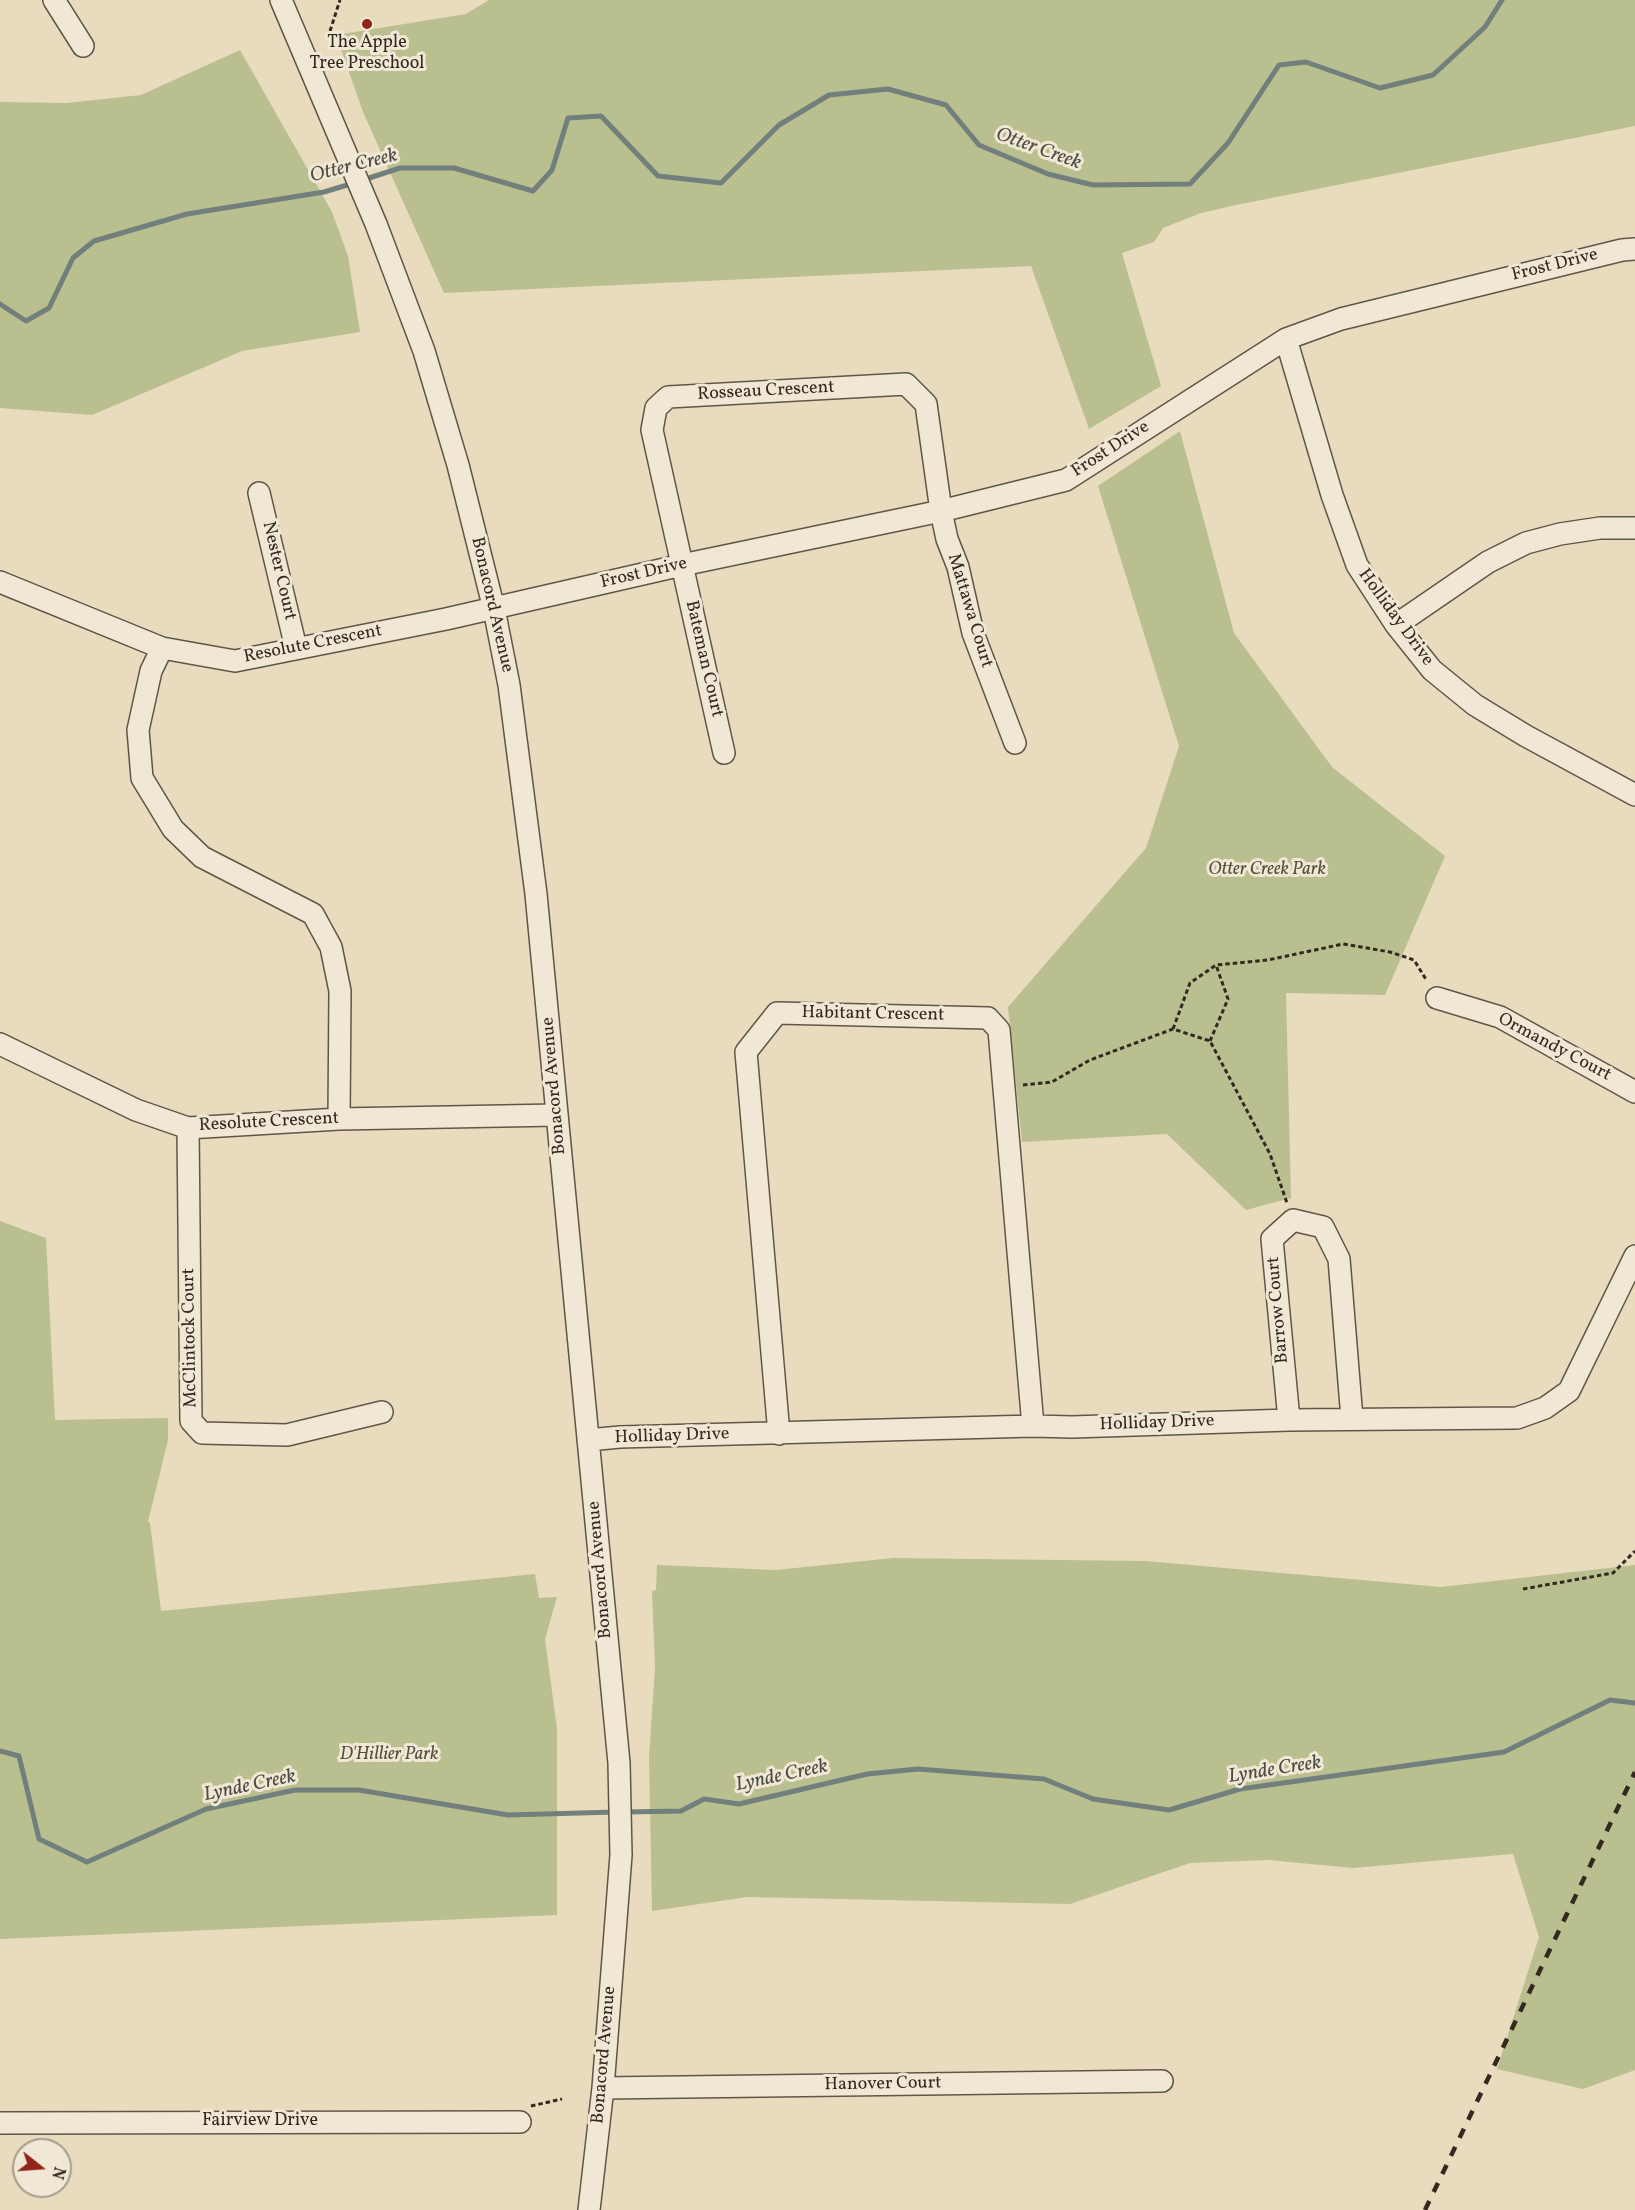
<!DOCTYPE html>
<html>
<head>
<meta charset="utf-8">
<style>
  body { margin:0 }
  #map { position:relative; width:1635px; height:2210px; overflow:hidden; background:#e8dbbe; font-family:Vollkorn,serif }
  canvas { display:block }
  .north { position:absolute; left:12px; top:2138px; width:60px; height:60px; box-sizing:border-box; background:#f0e8d5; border:2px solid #a49c8d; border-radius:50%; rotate:107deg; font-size:16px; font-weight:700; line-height:24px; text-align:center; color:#332921 }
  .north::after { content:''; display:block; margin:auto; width:21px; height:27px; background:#8f2418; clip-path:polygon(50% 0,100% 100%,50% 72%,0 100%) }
</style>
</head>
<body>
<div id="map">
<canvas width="1635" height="2210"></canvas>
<div class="north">N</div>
</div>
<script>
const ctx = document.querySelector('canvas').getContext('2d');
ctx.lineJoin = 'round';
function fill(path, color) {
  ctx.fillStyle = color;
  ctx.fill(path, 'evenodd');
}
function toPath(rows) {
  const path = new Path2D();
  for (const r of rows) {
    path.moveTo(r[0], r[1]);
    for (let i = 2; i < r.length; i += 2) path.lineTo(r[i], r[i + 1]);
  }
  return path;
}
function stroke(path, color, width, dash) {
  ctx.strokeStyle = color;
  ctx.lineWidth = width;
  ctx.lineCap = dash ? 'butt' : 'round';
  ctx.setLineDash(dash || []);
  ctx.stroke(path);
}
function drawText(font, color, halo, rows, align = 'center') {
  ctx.font = font + ' Vollkorn,serif';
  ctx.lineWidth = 6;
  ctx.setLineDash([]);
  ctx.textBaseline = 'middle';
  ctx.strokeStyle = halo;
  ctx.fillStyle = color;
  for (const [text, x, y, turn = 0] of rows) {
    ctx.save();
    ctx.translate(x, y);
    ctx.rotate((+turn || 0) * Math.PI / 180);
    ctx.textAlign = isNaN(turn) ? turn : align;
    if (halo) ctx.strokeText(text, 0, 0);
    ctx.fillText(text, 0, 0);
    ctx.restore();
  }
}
const green = toPath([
  [489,0,1635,0,1635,126,1236,205,1201,213,1163,228,1154,242,1122,253,1161,386,1089,429,1031,266,444,293,363,112,336,35,466,14],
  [240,50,332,212,348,256,360,332,242,351,92,415,0,408,0,102,67,103,141,95],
  [1180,431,1234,633,1332,767,1445,856,1385,995,1286,993,1291,1198,1246,1210,1167,1134,1022,1142,1008,1007,1146,848,1179,746,1098,486],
  [0,1221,46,1238,55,1420,168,1418,168,1440,148,1522,150,1523,161,1611,535,1574,539,1598,557,1597,545,1639,557,1729,557,1915,0,1939],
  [893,1558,1145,1561,1441,1587,1635,1565,1635,2070,1583,2089,1497,2069,1539,1937,1513,1854,1353,1868,1268,1860,1190,1863,1070,1904,747,1897,652,1911,649,1757,655,1668,652,1591,656,1590,657,1565,776,1570]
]);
const stream = toPath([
  [363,180,400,168,454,168,533,191,552,170,568,118,601,116,658,176,721,183,779,125,829,95,888,89,946,105,979,145,1048,174,1093,185,1190,184,1228,143,1279,65,1306,62,1380,88,1433,75,1485,27,1502,0],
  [0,304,26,321,49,308,73,258,94,241,187,214,324,192,354,183],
  [0,1751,19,1756,39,1839,87,1862,206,1809,295,1790,359,1790,508,1815,616,1812],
  [626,1812,681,1811,704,1799,739,1804,867,1774,918,1769,1044,1779,1093,1799,1169,1810,1240,1789,1504,1752,1610,1700,1635,1703]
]);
const path = toPath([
  [330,31,340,0],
  [1173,1029,1190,983,1216,965,1268,960,1343,944,1390,952,1414,960,1427,981],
  [1210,1041,1228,999,1216,965],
  [1023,1085,1052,1082,1090,1060,1173,1029,1210,1041,1270,1154,1287,1203],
  [1523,1589,1613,1573,1635,1551],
  [531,2106,562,2099]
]);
const minor = toPath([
  [54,0,83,46],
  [281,0,376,224,424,351,458,465,494,609,509,685,536,894,619,1763,621,1855,603,2088,589,2210],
  [1286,339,1332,495,1357,565,1396,625,1432,670,1475,705,1526,736,1635,795],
  [259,493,296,648],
  [0,582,162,648,235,661,446,619,682,565,941,511,1066,480,1286,339,1341,319,1622,250,1635,249],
  [1396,625,1488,562,1526,543,1560,534,1600,528,1635,528],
  [162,648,151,671,138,730,142,778,173,829,202,857,313,914,331,947,340,991,339,1119],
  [724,753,652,430,656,408,668,397,906,384,926,404,941,511,947,539,958,567,973,633,1015,743],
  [1437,998,1500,1017,1635,1092],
  [0,1044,136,1110,188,1128,339,1119,557,1115],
  [188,1128,191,1421,202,1433,287,1435,382,1412],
  [1289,1420,1272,1239,1293,1220,1323,1227,1339,1259,1352,1419],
  [779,1434,746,1052,777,1013,988,1018,999,1030,1033,1426],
  [588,1440,620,1437,1033,1426,1072,1427,1289,1420,1517,1418,1545,1408,1569,1391,1635,1256],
  [603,2088,1162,2081],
  [0,2123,520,2122]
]);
const rail = toPath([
  [1425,2210,1635,1772]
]);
const markers = [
  [367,24,6,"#8f2418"]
];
const poiNames = [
  ["The Apple",367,44],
  ["Tree Preschool",367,65]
];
const streetNames = [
  ["Frost Drive",1555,266,-14],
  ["Rosseau Crescent",766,392,-3],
  ["Frost Drive",1111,450,-33],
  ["Nester Court",278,571,77],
  ["Frost Drive",644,574,-13],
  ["Bonacord Avenue",491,605,77],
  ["Mattawa Court",969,611,73],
  ["Holliday Drive",1395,618,54],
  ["Resolute Crescent",313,645,-11],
  ["Bateman Court",703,659,77],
  ["Habitant Crescent",873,1015,1],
  ["Ormandy Court",1554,1048,28],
  ["Bonacord Avenue",555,1086,-95],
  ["Resolute Crescent",269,1123,-3],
  ["Barrow Court",1279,1310,-95],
  ["McClintock Court",191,1338,-91],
  ["Holliday Drive",1157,1424,-2],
  ["Holliday Drive",672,1437,-2],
  ["Bonacord Avenue",601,1570,-95],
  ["Bonacord Avenue",605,2055,-85],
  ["Hanover Court",883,2085,-1],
  ["Fairview Drive",260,2122]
];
const parkNames = [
  ["Otter Creek Park",1267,871],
  ["D'Hillier Park",389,1756]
];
const waterNames = [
  ["Otter Creek",1038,150,20],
  ["Otter Creek",354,167,-14],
  ["Lynde Creek",1275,1771,-9],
  ["Lynde Creek",782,1777,-12],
  ["Lynde Creek",250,1787,-12]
];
fill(green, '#babf8f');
stroke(stream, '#717f7d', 5);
stroke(minor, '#605648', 24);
stroke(path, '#332921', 3, [4.5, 3]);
stroke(minor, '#f0e8d5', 21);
stroke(rail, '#332921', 4.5, [10, 10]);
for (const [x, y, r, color] of markers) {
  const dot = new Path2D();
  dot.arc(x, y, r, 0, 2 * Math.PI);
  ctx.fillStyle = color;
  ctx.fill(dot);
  stroke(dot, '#f0e8d5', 2);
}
drawText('18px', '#332921', '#f0e8d5', poiNames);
drawText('18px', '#332921', '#f0e8d5', streetNames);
drawText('italic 18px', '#554e3c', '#f0e8d5', parkNames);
drawText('italic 20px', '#4d4d47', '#f0e8d5', waterNames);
</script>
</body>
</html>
